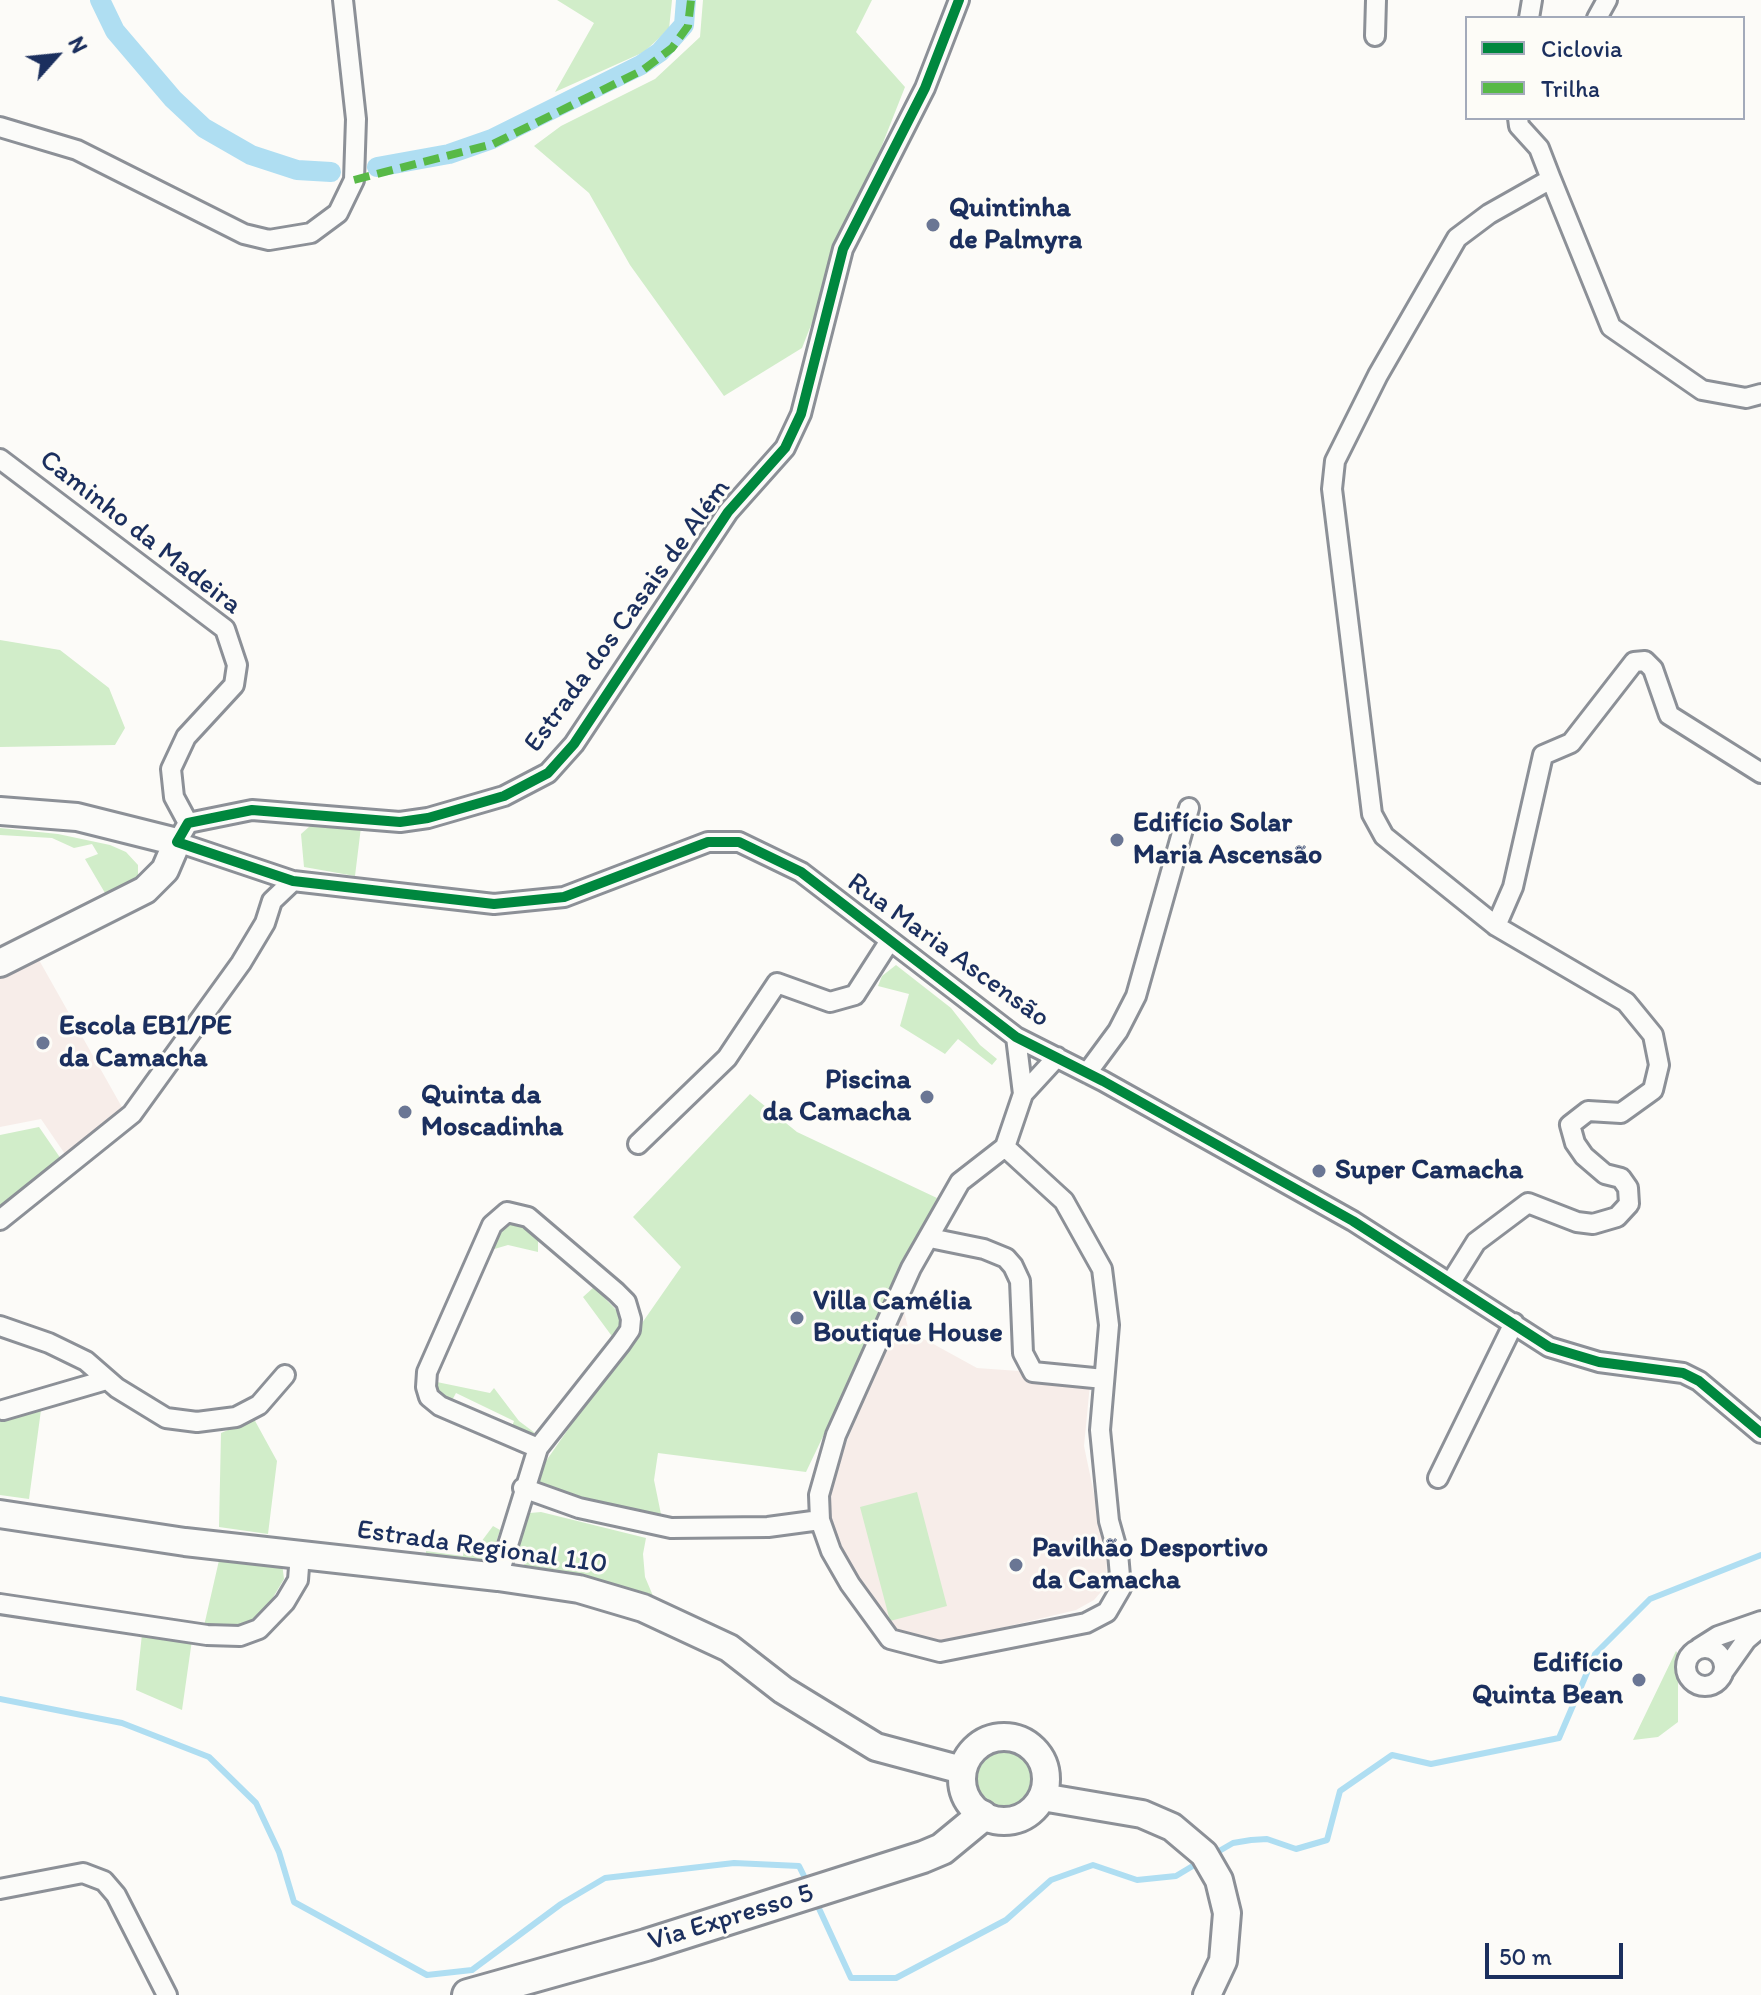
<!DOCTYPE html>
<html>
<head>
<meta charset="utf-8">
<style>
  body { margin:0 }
  #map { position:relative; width:1761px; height:1995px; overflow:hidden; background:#fcfbf8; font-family:Itim,sans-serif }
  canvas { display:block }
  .legend { position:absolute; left:1465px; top:16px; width:280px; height:104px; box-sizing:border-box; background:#fdfcf7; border:2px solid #a3aaba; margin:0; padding:10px 14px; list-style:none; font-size:24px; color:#1b2f5e }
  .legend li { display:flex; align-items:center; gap:16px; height:40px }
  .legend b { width:40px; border:2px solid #a3aaba }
  .north { position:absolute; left:16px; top:16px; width:80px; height:80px; -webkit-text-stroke:6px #fdfcf7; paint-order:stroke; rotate:63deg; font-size:22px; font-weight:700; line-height:32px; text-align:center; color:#1b2f5e }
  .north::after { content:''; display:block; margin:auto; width:28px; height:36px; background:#1b2f5e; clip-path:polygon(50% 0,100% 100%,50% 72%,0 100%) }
  .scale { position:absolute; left:1485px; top:1943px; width:138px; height:36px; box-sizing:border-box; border:4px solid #1b2f5e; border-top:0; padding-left:10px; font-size:24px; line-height:28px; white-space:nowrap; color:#1b2f5e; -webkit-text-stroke:6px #fdfcf7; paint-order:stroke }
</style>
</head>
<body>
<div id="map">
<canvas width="1761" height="1995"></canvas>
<ul class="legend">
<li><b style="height:10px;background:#00873e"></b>Ciclovia</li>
<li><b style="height:10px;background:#58b947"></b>Trilha</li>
</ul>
<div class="north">N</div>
<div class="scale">50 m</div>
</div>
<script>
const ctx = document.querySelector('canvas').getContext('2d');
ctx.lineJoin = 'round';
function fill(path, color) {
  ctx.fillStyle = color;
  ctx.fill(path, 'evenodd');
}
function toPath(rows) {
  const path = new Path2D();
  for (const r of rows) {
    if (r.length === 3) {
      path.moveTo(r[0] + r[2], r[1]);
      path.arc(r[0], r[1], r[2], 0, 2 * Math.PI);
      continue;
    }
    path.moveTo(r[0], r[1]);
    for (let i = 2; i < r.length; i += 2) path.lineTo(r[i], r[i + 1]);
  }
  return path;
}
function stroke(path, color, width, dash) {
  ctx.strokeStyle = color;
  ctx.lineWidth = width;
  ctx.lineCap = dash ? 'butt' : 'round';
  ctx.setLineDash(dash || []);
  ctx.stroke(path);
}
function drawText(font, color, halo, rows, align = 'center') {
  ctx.font = font + ' Itim,sans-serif';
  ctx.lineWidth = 6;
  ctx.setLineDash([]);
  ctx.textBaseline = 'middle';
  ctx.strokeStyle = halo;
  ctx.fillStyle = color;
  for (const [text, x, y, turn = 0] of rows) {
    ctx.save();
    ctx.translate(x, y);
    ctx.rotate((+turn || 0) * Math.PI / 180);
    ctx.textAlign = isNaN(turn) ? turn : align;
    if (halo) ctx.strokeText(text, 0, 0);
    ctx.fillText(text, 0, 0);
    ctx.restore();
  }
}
const built = toPath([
  [39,960,123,1109,67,1157,41,1119,0,1127,0,977],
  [904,1311,910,1336,926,1340,977,1368,1033,1372,1090,1384,1084,1446,1107,1556,1106,1586,1094,1600,1076,1610,943,1642,894,1628,881,1619,848,1561,828,1512,832,1478,886,1345]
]);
const green = toPath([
  [557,0,672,0,669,29,644,52,555,92,594,23],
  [703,0,872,0,856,32,905,87,802,348,724,396,630,265,589,193,534,146,561,126,655,79,700,37],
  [0,640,60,650,109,688,125,728,115,745,0,747],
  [310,826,361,827,355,876,304,867,301,834],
  [0,828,58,834,110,845,126,852,138,865,138,877,105,893,85,859,98,854,92,844,74,848,52,838,0,835],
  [896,965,951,1008,980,1045,997,1059,992,1065,958,1039,945,1054,900,1026,909,994,878,986,882,976],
  [750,1094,797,1132,937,1198,806,1472,658,1453,654,1480,663,1524,553,1496,535,1483,546,1461,681,1267,633,1217],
  [39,1127,61,1159,0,1208,0,1135],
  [515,1221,527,1224,538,1236,538,1252,508,1245,491,1250,501,1227],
  [594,1287,621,1315,622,1326,614,1339,583,1297],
  [432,1381,490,1393,494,1388,519,1421,535,1433,510,1432,514,1421,456,1393,450,1404,438,1396],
  [41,1410,29,1499,0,1495,0,1415],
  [254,1419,277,1461,268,1534,219,1527,221,1433],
  [917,1492,947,1606,890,1621,860,1507],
  [541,1512,646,1538,643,1554,645,1577,659,1610,536,1575,524,1565,518,1554,522,1521,530,1513],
  [493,1526,500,1530,493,1552,479,1563,426,1557,426,1551,463,1556,465,1543,481,1542],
  [220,1556,282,1563,284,1579,259,1621,238,1628,204,1626],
  [142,1634,192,1640,182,1710,136,1690],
  [1676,1651,1685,1663,1678,1681,1678,1722,1658,1737,1633,1740],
  [1004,1781,31]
]);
const stream = toPath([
  [0,1699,122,1723,209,1757,256,1803,279,1852,294,1902,427,1975,472,1970,561,1904,605,1878,734,1863,799,1866,808,1884],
  [1214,1854,1233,1843,1251,1840,1267,1839,1296,1849,1327,1840,1340,1791,1392,1755,1431,1764,1559,1738,1595,1654,1650,1599,1761,1555],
  [816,1902,851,1978,896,1978,1006,1920,1051,1880,1093,1865,1137,1880,1176,1876,1201,1861]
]);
const canal = toPath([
  [100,0,115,31,173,99,204,128,251,155,297,170,331,172],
  [377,167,449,154,492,139,641,65,660,52,684,25,686,0]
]);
const street = toPath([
  [959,0,925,88,843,249,801,414,785,448,728,512,574,744,548,773,504,796,428,818,400,822,252,810,188,823,177,842,293,881,494,904,564,897,708,842,739,842,801,872,1016,1037,1103,1081,1353,1221,1549,1347,1599,1362,1683,1373,1699,1381,1761,1433],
  [1529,18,1532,0],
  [1597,18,1607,0],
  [1375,36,1376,0],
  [0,127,77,150,244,234,269,240,311,233,338,213,354,180,356,119,343,0],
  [1551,179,1611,327,1702,390,1746,398,1761,394],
  [0,459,225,629,237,665,234,685,186,737,171,769,174,797,188,823],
  [1496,926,1513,887,1543,755,1571,743,1634,662,1645,661,1653,669,1669,715,1761,773],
  [1016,1037,1023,1094],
  [1087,1073,1118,1031,1136,996,1189,808],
  [638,1144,727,1058,777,983,830,1002,855,995,889,942],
  [1005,1147,1064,1201,1102,1269,1109,1325,1100,1430,1109,1521,1118,1553,1121,1588,1107,1612,1086,1623,940,1652,890,1639,850,1584,831,1551,820,1520,819,1495,836,1435,911,1268,960,1182,1005,1147],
  [1005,1147,1023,1094,1057,1057],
  [0,1220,132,1114,241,963,265,923,272,901,293,881],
  [930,1238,984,1249,1006,1258,1013,1266,1020,1281,1023,1353,1033,1372,1104,1379],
  [1451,1282,1476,1242,1528,1203,1577,1222,1593,1224,1617,1217,1629,1204,1628,1188,1621,1178,1605,1174,1584,1156,1575,1143,1570,1125,1588,1111,1621,1113,1653,1090,1659,1065,1653,1035,1626,1002,1496,926,1384,836,1372,814,1332,489,1335,461,1378,375,1457,238,1489,214,1551,179,1539,148,1519,126,1518,118],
  [0,1326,49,1343,86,1361,117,1388,166,1418,197,1422,236,1417,259,1405,285,1375],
  [3,1410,106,1380],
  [1438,1478,1514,1323],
  [523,1488,579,1508,671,1528,768,1527,820,1520],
  [498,1577,538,1448,621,1343,630,1330,631,1319,626,1302,616,1292,528,1217,507,1212,492,1225,427,1372,426,1387,429,1397,440,1406,538,1448],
  [0,1604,207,1635,240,1636,259,1629,285,1602,298,1580,300,1554],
  [1705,1667,19],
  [1699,1648,1718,1636,1761,1621],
  [1724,1671,1746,1640,1761,1627],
  [0,1889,83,1873,104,1881,116,1895,167,1995]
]);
const secondary = toPath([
  [0,811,77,817,177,842,165,870,145,890,0,963],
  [0,1514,185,1542,498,1577,579,1589,643,1608,729,1648,783,1690,876,1747,962,1770],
  [1004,1779,42],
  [1042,1797,1142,1814,1172,1827,1204,1854,1219,1880,1227,1913,1223,1961,1207,1995]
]);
const primary = toPath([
  [468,1995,646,1945,923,1857,942,1849,982,1816]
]);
const quiet = toPath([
  [354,180,493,144,643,70,672,48,688,26,691,0]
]);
const cycleway = toPath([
  [959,0,925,88,843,249,801,414,785,448,728,512,574,744,548,773,504,796,428,818,400,822,252,810,188,823,177,842,293,881,494,904,564,897,708,842,739,842,801,872,1016,1037,1103,1081,1353,1221,1549,1347,1599,1362,1683,1373,1699,1381,1761,1433]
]);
const markers = [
  [933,225,8,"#6a7694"],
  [1117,840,8,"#6a7694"],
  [43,1043,8,"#6a7694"],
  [927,1097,8,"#6a7694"],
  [405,1112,8,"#6a7694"],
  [1319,1171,8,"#6a7694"],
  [797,1318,8,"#6a7694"],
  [1016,1565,8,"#6a7694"],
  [1639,1680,8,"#6a7694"]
];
const poiNames = [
  ["Quintinha",949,209],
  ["de Palmyra",949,241],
  ["Edifício Solar",1133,824],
  ["Maria Ascensão",1133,856],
  ["Escola EB1/PE",59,1027],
  ["da Camacha",59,1059],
  ["Piscina",911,1081,"right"],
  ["da Camacha",911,1113,"right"],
  ["Quinta da",421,1096],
  ["Moscadinha",421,1128],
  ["Super Camacha",1335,1171],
  ["Villa Camélia",813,1302],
  ["Boutique House",813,1334],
  ["Pavilhão Desportivo",1032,1549],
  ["da Camacha",1032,1581],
  ["Edifício",1623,1664,"right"],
  ["Quinta Bean",1623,1696,"right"]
];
const streetNames = [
  ["Caminho da Madeira",140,533,38],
  ["Estrada dos Casais de Além",628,616,-54],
  ["Rua Maria Ascensão",948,951,36],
  ["Estrada Regional 110",482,1548,8],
  ["Via Expresso 5",731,1918,-17]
];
fill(built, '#f7ede9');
fill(green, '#d1edc9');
stroke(stream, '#afdef2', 6);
stroke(canal, '#afdef2', 20);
stroke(street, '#8c9097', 24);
stroke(secondary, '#8c9097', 32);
stroke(primary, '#8c9097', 36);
stroke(street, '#fbfbf9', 18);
stroke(secondary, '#fbfbf9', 26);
stroke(primary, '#fbfbf9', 30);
stroke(quiet, '#58b947', 8, [16, 8]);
stroke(cycleway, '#00873e', 10);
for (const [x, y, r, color] of markers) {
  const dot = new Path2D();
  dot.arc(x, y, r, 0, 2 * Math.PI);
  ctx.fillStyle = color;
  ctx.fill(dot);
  stroke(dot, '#fdfcf7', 3);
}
drawText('bold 28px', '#1b2f5e', '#fdfcf7', poiNames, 'left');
drawText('28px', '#1b2f5e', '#fdfcf7', streetNames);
</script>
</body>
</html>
